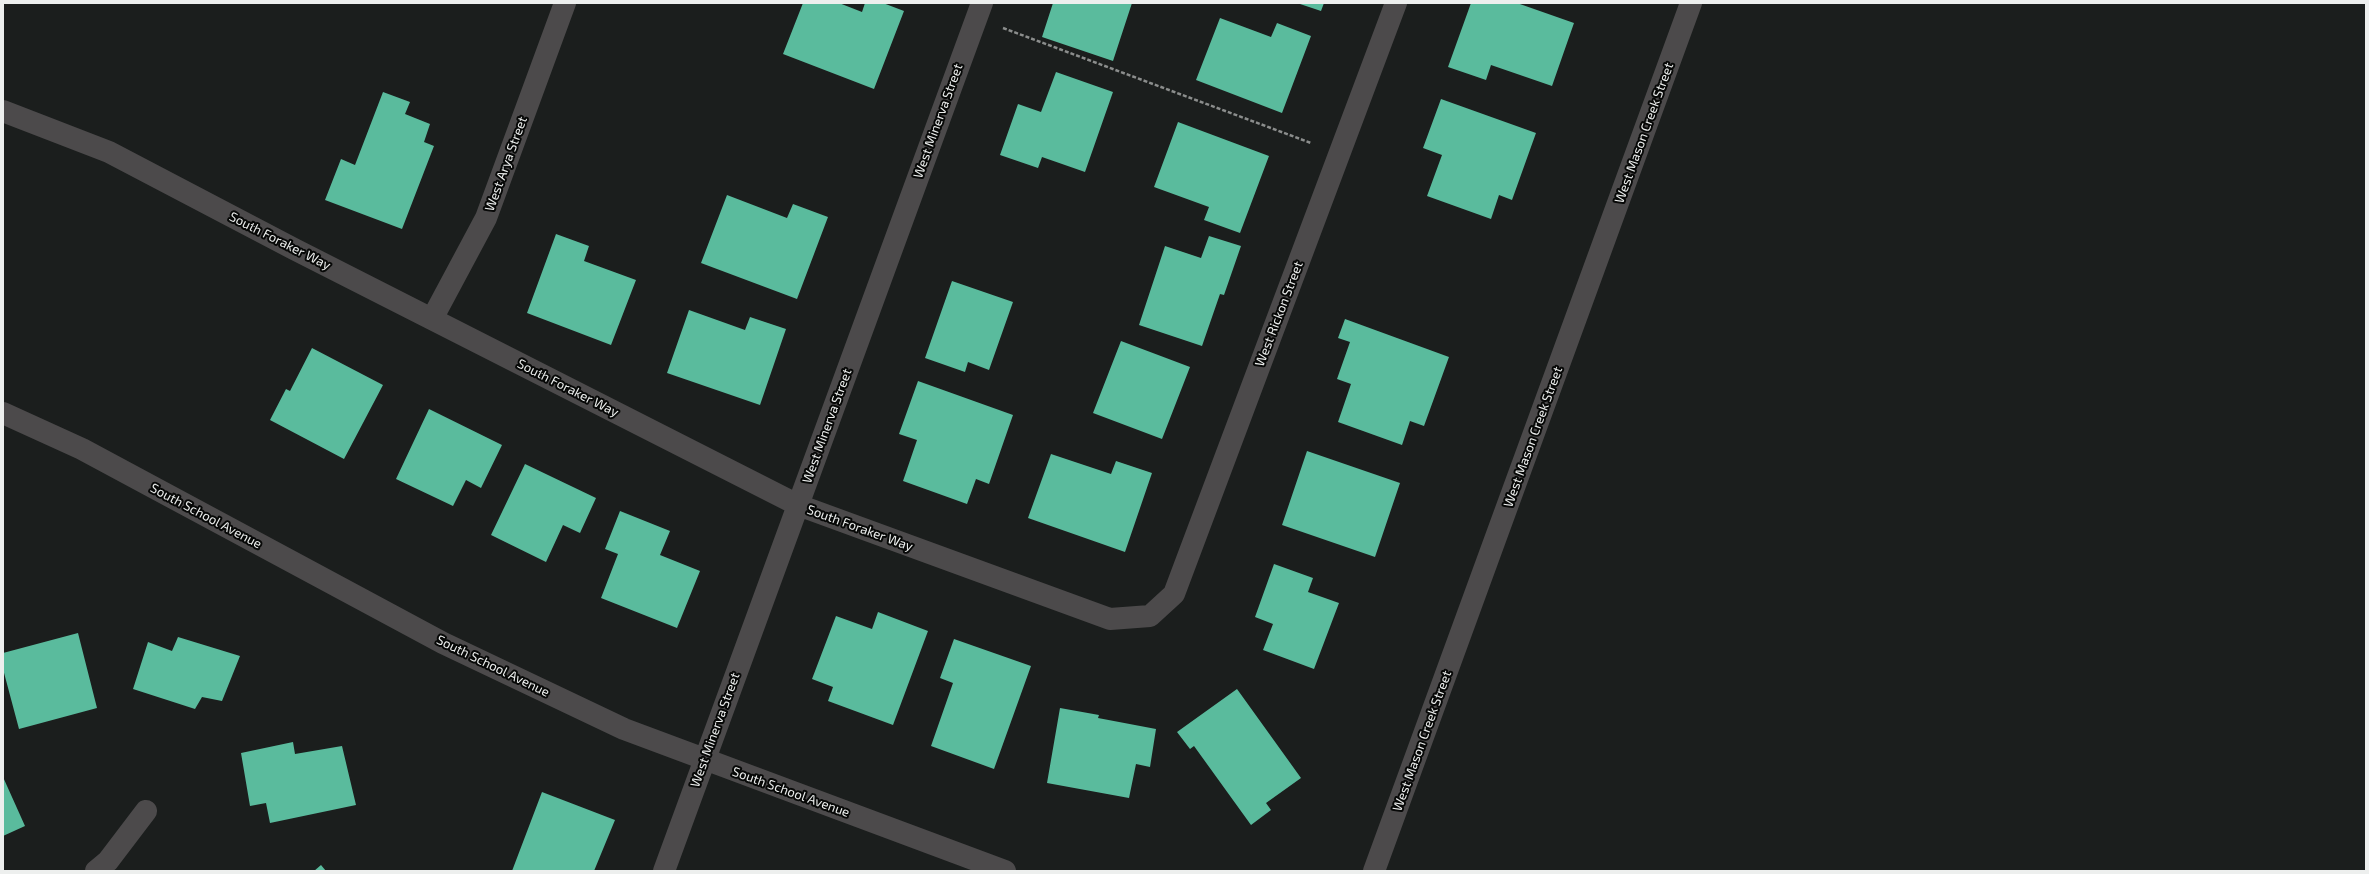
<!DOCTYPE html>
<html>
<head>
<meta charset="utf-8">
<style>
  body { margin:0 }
  #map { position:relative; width:2369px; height:874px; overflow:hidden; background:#1b1e1d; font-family:"Exo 2",sans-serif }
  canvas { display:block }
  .frame { position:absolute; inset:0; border:4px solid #edefee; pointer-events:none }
</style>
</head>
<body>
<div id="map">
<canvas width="2369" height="874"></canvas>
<div class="frame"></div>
</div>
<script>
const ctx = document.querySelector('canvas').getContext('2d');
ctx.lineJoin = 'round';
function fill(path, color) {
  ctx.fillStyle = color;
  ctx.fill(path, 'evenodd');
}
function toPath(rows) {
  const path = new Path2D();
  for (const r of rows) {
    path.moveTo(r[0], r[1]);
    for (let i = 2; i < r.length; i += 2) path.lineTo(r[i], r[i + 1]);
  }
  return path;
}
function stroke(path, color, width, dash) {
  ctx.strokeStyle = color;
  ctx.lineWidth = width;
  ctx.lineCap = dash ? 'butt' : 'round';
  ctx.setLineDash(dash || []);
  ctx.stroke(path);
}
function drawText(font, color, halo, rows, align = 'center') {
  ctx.font = font + ' "Exo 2",sans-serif';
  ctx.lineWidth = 4;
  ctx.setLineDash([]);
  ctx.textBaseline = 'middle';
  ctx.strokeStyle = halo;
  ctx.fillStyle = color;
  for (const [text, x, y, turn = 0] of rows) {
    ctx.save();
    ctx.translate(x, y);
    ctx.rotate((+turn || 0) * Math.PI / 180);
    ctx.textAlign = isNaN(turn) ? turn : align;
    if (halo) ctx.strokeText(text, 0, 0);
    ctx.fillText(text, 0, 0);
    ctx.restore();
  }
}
const building = toPath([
  [803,3,839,3,862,12,865,3,883,3,904,11,874,89,783,54],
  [1053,3,1132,3,1113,61,1042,37],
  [1297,3,1324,3,1321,11],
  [1471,3,1517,3,1574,23,1552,86,1491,65,1486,80,1448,67],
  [1220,18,1271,37,1277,23,1311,36,1282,113,1196,80],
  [1056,72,1113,92,1085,172,1042,157,1038,168,1000,155,1018,104,1041,112],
  [383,92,410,102,405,114,430,124,424,142,434,146,402,229,325,200,341,159,355,165],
  [1441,99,1536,133,1512,200,1499,195,1491,219,1427,196,1442,155,1423,148],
  [1178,122,1269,156,1240,233,1204,220,1209,207,1154,187],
  [727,195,787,218,793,204,828,217,797,299,701,263],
  [556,234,589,246,584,261,636,280,611,345,527,313],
  [1209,236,1241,246,1224,295,1220,294,1202,346,1139,325,1165,246,1201,258],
  [952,281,1013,302,989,370,968,362,965,372,925,358],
  [689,310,745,330,750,317,786,329,760,405,667,373],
  [1345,319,1449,357,1424,426,1410,421,1402,445,1338,422,1351,384,1337,379,1350,342,1338,338],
  [1121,341,1190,367,1162,439,1093,413],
  [312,348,383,385,344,459,270,420,286,389,290,391],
  [918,381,1013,415,989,484,976,479,967,504,903,481,917,440,899,434],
  [429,409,502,445,481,488,466,480,453,506,396,479],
  [1307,451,1400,483,1375,557,1282,525],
  [1051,454,1111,474,1116,461,1152,473,1125,552,1028,518],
  [525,464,596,498,580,533,563,525,546,562,491,535],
  [620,511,670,531,660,555,700,571,677,628,601,598,618,554,605,549],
  [1274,564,1313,578,1308,592,1339,603,1314,669,1263,650,1273,624,1255,617],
  [878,612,928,631,893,725,828,701,833,687,812,679,836,616,872,629],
  [78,633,97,708,19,729,3,669,3,653],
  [178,637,240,656,222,701,202,697,195,709,133,689,148,642,172,651],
  [954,639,1031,666,994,769,931,746,953,683,940,678],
  [1237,689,1301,778,1266,803,1271,810,1251,825,1194,746,1190,749,1177,732],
  [1060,708,1099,715,1098,718,1156,729,1150,767,1136,764,1129,798,1047,783],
  [293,742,295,754,342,746,356,805,270,823,266,803,250,806,241,753],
  [3,777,25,826,3,836],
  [542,792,615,820,594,871,512,871],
  [321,865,326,871,314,871]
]);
const path = toPath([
  [1003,28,1311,143]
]);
const minor = toPath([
  [3,111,109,152,294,249,798,505,1110,619,1150,616,1174,594,1396,3],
  [432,319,486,218,565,3],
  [3,413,82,449,443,643,624,729,1005,871],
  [96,871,108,861,146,811],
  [664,871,982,3],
  [1374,871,1691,3]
]);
const streetNames = [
  ["West Minerva Street",938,121,-70],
  ["West Mason Creek Street",1644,133,-70],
  ["West Arya Street",506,164,-70],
  ["South Foraker Way",280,241,27],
  ["West Rickon Street",1279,314,-69],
  ["South Foraker Way",568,388,27],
  ["West Minerva Street",827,426,-70],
  ["West Mason Creek Street",1533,437,-70],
  ["South School Avenue",206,516,28],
  ["South Foraker Way",860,528,20],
  ["South School Avenue",493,666,26],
  ["West Minerva Street",715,730,-70],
  ["West Mason Creek Street",1422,741,-70],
  ["South School Avenue",791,792,20]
];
fill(building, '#5abb9d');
stroke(path, '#8b8d8c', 2.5, [4, 2]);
stroke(minor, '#4c4a4b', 22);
drawText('13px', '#edefee', '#070807', streetNames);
</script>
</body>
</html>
